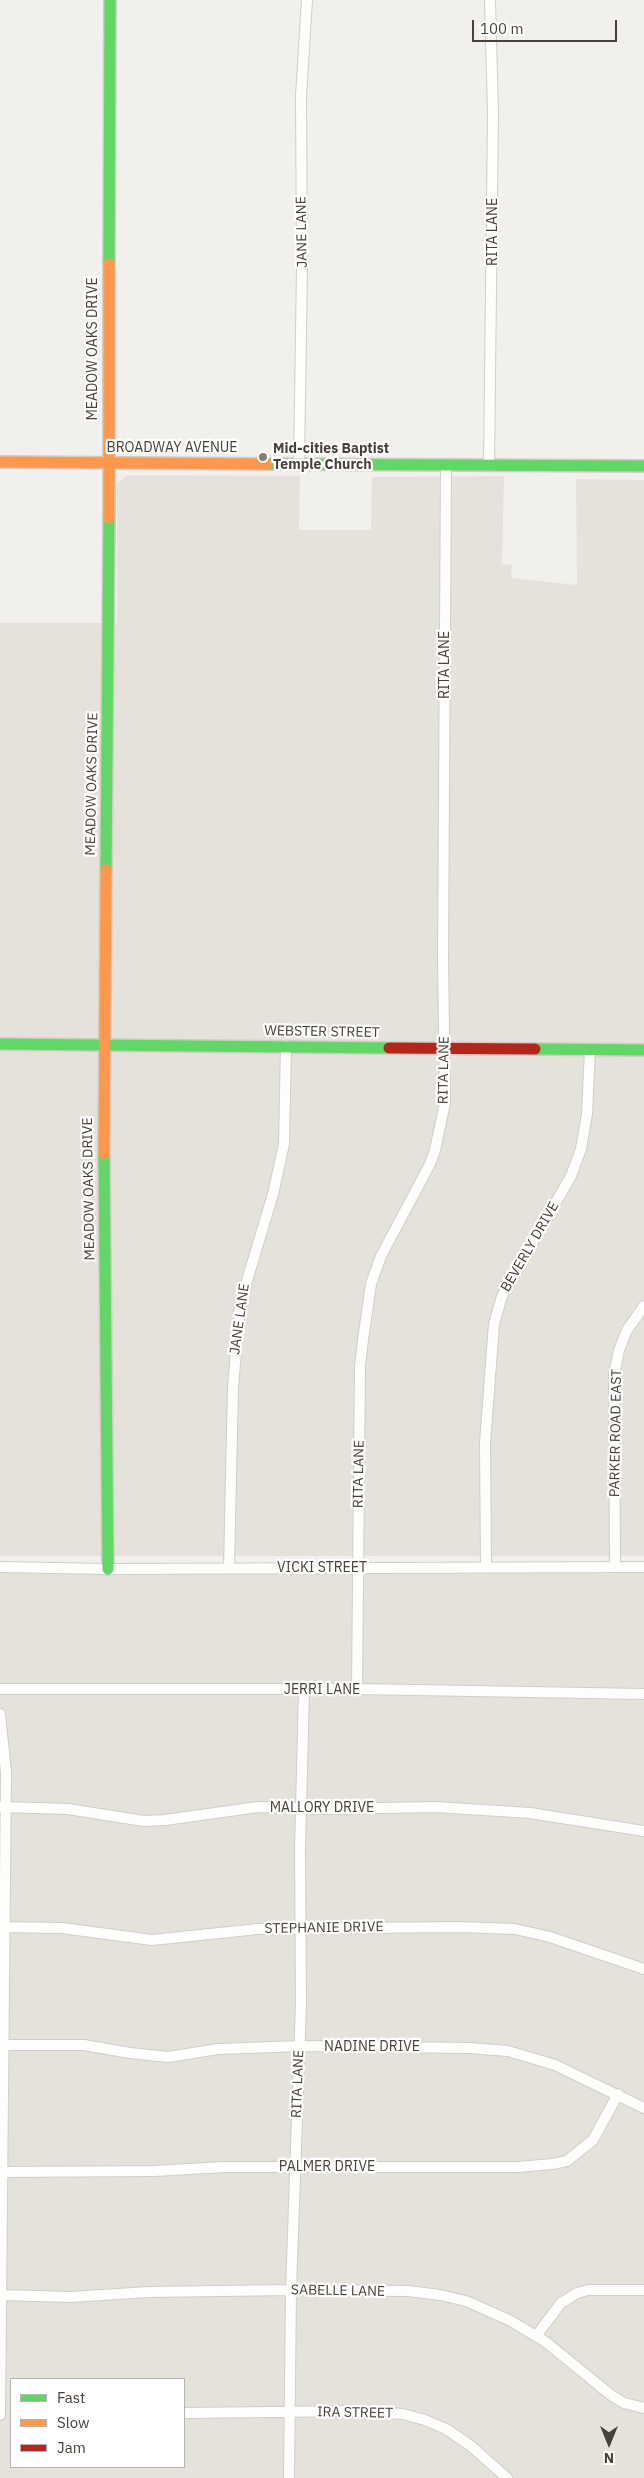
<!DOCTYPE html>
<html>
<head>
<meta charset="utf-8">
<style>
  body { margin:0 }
  #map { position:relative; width:644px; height:2478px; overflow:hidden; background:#f2f0ed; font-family:"IBM Plex Sans",sans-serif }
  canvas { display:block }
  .legend { position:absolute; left:10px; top:2378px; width:175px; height:90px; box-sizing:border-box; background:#fff; border:1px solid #b6b3b0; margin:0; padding:6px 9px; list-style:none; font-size:15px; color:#484139 }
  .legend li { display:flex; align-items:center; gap:10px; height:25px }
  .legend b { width:25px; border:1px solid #b6b3b0 }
  .north { position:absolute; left:584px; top:2418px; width:50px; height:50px; -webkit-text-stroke:4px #fff; paint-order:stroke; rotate:180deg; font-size:14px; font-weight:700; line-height:20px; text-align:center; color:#484139 }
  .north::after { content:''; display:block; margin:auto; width:18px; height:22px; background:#484139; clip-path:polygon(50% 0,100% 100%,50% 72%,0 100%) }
  .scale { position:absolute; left:472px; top:20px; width:145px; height:22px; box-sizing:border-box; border:2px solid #484139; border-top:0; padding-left:6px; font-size:15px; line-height:18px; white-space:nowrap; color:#484139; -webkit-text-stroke:4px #fff; paint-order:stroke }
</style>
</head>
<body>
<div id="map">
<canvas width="644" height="2478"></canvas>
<ul class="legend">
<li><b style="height:6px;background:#63d668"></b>Fast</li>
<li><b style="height:6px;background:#ff974d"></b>Slow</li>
<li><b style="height:6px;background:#b3261e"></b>Jam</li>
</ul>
<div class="north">N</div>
<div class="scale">100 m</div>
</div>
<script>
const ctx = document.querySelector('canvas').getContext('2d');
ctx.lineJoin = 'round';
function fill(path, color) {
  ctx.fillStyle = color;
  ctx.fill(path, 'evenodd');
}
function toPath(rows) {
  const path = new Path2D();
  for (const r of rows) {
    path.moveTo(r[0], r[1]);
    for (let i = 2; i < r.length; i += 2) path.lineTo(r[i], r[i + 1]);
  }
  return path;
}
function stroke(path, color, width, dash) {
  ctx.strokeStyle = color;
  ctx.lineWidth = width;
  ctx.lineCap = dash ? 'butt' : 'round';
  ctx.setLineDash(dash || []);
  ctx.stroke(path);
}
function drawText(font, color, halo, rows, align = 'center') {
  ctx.font = font + ' "IBM Plex Sans",sans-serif';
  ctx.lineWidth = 4.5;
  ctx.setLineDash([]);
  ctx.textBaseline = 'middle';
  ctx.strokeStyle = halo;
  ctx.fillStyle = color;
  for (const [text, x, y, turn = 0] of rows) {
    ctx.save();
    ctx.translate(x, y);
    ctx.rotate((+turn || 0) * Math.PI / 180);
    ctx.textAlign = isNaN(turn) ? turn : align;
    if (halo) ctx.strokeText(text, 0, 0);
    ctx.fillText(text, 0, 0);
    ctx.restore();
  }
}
const residential = toPath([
  [127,475,300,476,299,530,371,530,372,477,504,476,502,564,512,565,511,578,577,585,576,479,644,480,644,1556,0,1556,0,623,117,623,117,484],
  [0,1571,644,1572,644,2478,0,2478],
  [11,2379,184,2379,184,2467,11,2467]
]);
const street = toPath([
  [299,464,302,267,301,96,307,0],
  [489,465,493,113,490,0],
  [0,1567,108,1569,644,1567],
  [615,1567,614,1375,619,1350,627,1330,644,1306],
  [229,1568,233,1387,240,1304,273,1194,284,1144,286,1046],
  [486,1568,485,1443,494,1324,502,1296,571,1176,581,1149,587,1114,590,1049],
  [0,1689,357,1689,644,1694],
  [357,1689,360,1366,363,1340,371,1284,381,1256,430,1164,435,1150,445,1103,443,956,446,465],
  [0,1714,6,1772,0,2415],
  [1,1807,68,1809,144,1821,165,1820,258,1807,328,1809,435,1807,530,1813,644,1831],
  [0,1927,62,1928,152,1940,258,1929,458,1927,515,1929,550,1937,644,1969],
  [0,2045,84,2045,130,2053,168,2057,218,2049,300,2046,469,2048,508,2051,555,2065,644,2108],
  [0,2172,154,2171,224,2167,518,2167,552,2164,567,2161,593,2140,618,2094],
  [0,2295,71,2297,149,2292,291,2290,408,2291,440,2295,466,2301,509,2320,546,2342,611,2395,624,2403,644,2408],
  [536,2336,561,2303,577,2293,588,2290,644,2290],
  [184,2413,359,2411,403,2414,425,2420,446,2429,471,2446,507,2478],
  [289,2478,291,2290,301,2004,300,1850,304,1691]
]);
const fast = toPath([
  [109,264,110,0],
  [267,464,644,466],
  [106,870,109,518],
  [0,1044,389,1048],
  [535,1049,644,1050],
  [104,1154,108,1569]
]);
const slow = toPath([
  [0,462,267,464],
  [109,518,109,264],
  [104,1154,106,870]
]);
const jam = toPath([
  [389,1048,535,1049]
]);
const markers = [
  [263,457,5,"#847e78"]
];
const streetNames = [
  ["JANE LANE",302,232,-91],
  ["RITA LANE",493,232,-90],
  ["MEADOW OAKS DRIVE",93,349,-90],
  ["BROADWAY AVENUE",172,448],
  ["RITA LANE",445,665,-90],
  ["MEADOW OAKS DRIVE",92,784,-89],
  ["WEBSTER STREET",322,1032,1],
  ["RITA LANE",444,1070,-89],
  ["MEADOW OAKS DRIVE",89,1189,-91],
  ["BEVERLY DRIVE",530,1247,-60],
  ["JANE LANE",240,1319,-82],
  ["PARKER ROAD EAST",616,1433,-89],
  ["RITA LANE",359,1474,-89],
  ["VICKI STREET",322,1568],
  ["JERRI LANE",322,1690],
  ["MALLORY DRIVE",322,1808],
  ["STEPHANIE DRIVE",324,1928,-1],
  ["NADINE DRIVE",372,2047],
  ["RITA LANE",298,2084,-88],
  ["PALMER DRIVE",327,2167],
  ["SABELLE LANE",338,2291,1],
  ["IRA STREET",355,2413,1]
];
const poiNames = [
  ["Mid-cities Baptist",273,449],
  ["Temple Church",273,465]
];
fill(residential, '#e5e2db');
stroke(street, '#d0cecb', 12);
stroke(fast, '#d0cdc5', 14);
stroke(slow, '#d0cdc5', 14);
stroke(jam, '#d0cdc5', 14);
stroke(street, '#fdfdfc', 10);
stroke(fast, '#63d668', 11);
stroke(slow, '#ff974d', 11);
stroke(jam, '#b3261e', 11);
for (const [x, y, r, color] of markers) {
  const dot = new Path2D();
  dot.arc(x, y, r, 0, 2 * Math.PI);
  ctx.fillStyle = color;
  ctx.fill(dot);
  stroke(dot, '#fff', 2);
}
drawText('14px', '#484139', '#fff', streetNames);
drawText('bold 14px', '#484139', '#fff', poiNames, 'left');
</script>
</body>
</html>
